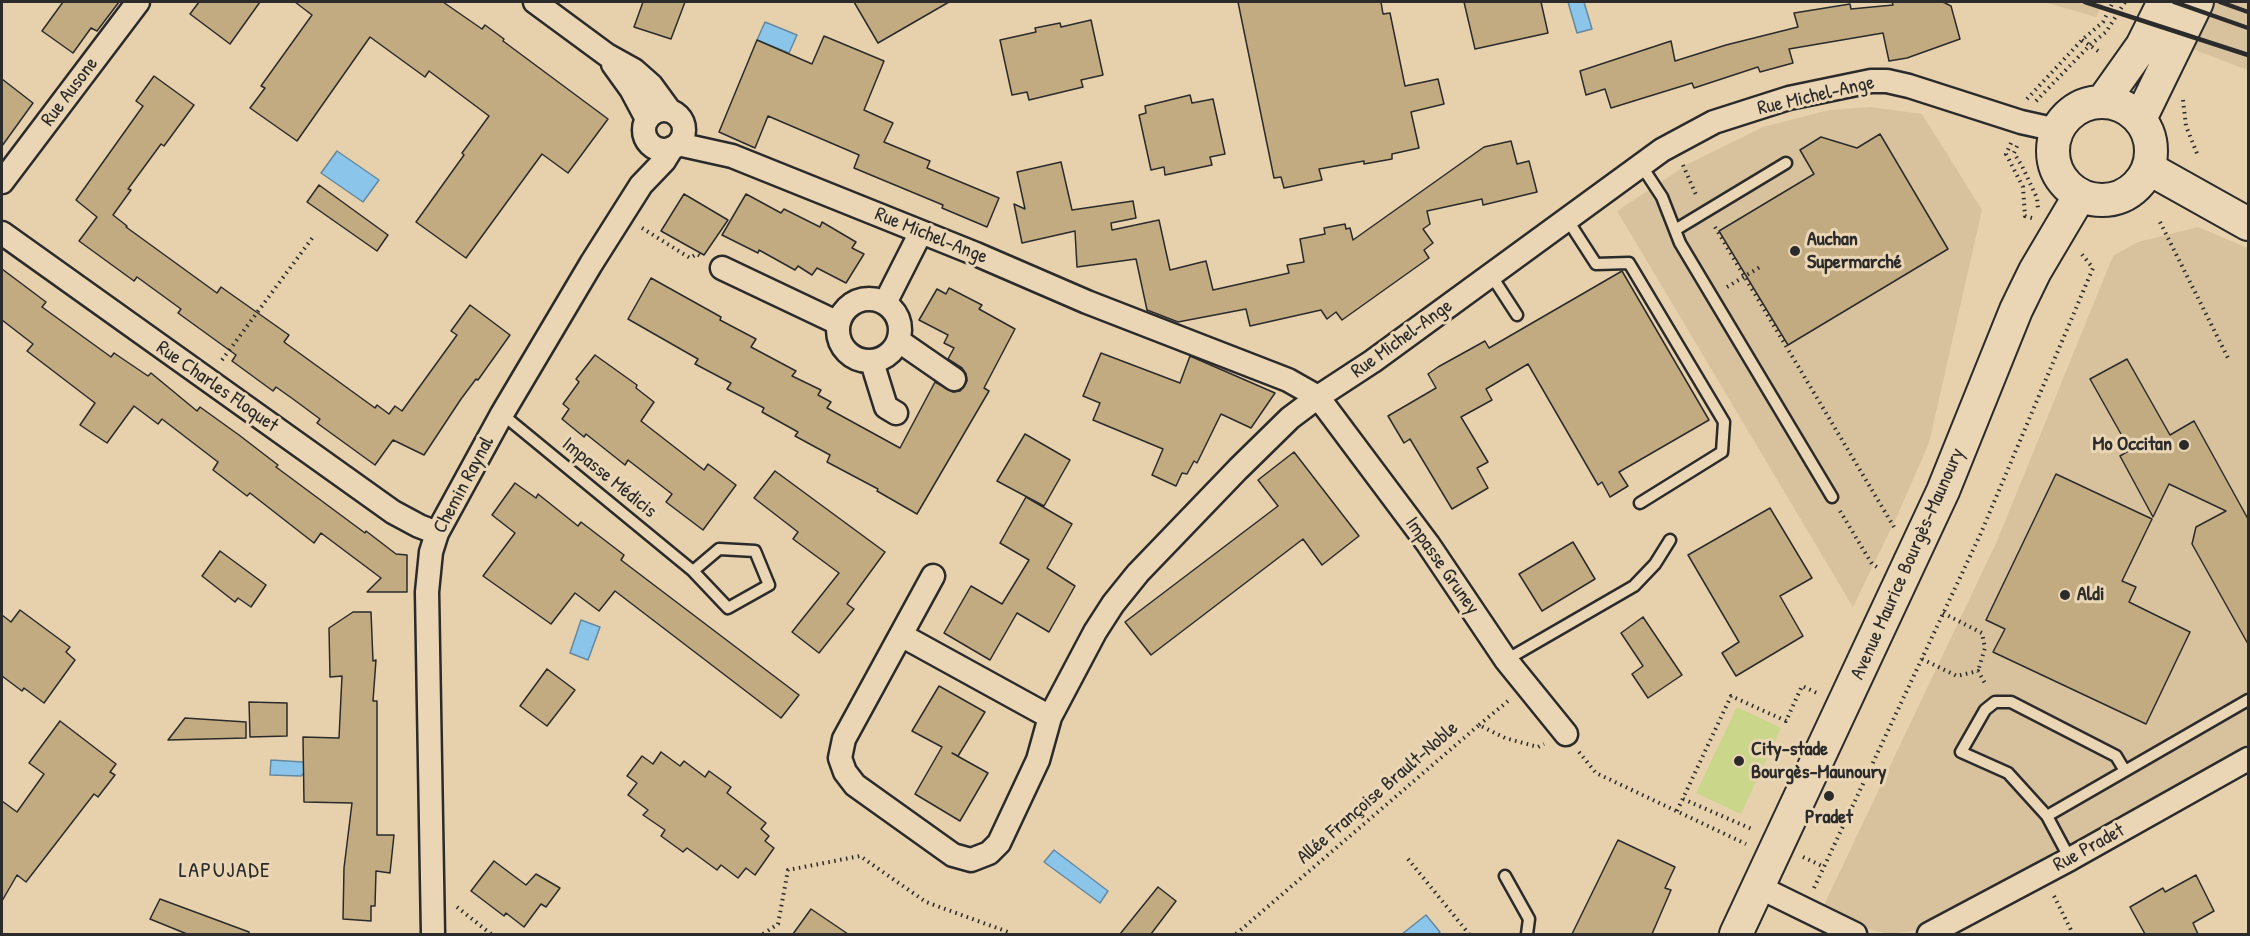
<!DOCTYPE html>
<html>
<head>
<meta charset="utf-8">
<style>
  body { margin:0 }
  #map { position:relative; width:2250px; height:936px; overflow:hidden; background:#e7d1ad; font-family:"Patrick Hand",sans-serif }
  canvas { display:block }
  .frame { position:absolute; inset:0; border:3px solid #2b2b2b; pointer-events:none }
</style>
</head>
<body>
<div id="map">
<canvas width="2250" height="936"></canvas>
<div class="frame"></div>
</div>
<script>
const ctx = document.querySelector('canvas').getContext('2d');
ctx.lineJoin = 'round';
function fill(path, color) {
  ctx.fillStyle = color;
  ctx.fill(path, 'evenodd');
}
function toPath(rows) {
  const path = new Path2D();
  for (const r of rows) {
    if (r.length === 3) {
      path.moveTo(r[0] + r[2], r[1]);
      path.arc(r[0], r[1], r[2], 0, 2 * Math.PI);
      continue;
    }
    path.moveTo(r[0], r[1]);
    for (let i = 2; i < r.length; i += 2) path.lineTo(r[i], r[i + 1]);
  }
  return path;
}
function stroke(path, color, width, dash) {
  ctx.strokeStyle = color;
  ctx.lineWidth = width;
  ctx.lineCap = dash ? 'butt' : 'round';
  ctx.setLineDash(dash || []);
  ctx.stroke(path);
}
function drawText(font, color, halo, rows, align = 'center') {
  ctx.font = font + ' "Patrick Hand",sans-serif';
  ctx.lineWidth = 6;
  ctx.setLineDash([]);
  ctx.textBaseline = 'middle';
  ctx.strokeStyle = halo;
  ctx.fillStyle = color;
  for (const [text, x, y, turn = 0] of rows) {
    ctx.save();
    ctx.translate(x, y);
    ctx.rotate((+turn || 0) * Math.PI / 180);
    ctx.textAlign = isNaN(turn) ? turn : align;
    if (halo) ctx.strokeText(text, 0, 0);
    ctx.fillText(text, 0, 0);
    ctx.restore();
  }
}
const built = toPath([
  [2044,2,2103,2,2096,17],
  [2216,2,2248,2,2248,70,2192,49],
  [1871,107,1922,114,1982,210,1929,443,1898,514,1853,607,1617,211,1688,164,1763,127,1829,110],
  [2198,227,2248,248,2248,747,1938,920,1913,931,1888,934,1865,928,1823,907,1997,541,2113,256,2138,242]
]);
const green = toPath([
  [1737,707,1781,728,1741,814,1696,793]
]);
const water = toPath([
  [1568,2,1584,2,1592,29,1577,33,1568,2],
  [765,22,797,35,789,53,757,40,765,22],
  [337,151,379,180,363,202,321,173,337,151],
  [581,620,600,627,588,660,570,653,581,620],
  [271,760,303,762,306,765,306,771,301,776,270,775,271,760],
  [1054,850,1108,891,1100,903,1044,862,1054,850],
  [1426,915,1440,932,1437,934,1402,934,1426,915]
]);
const building = toPath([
  [63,2,119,2,97,31,91,28,73,53,42,31,63,2],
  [199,2,260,2,230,44,190,14,199,2],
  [295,2,443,2,482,29,485,25,504,39,503,41,608,119,568,173,542,154,466,258,416,222,464,155,462,153,489,116,429,71,425,77,370,37,297,141,250,108,265,88,261,86,312,15,295,2],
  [643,2,685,2,671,39,634,27,643,2],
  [854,2,949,2,878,43,854,2],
  [1238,2,1381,2,1383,14,1390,13,1405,86,1438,79,1444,104,1411,112,1419,148,1392,154,1392,159,1364,164,1364,161,1319,169,1322,180,1284,188,1281,177,1274,178,1238,2],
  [1464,2,1541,2,1548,33,1475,49,1464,2],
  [1892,2,1943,2,1951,6,1960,39,1907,58,1889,61,1883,33,1789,49,1793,63,1760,72,1758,67,1694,88,1692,83,1611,108,1605,89,1586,95,1580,71,1671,41,1675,61,1726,45,1798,27,1794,13,1850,4,1851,9,1893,5,1892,2],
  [1091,20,1103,75,1081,80,1083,87,1029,100,1027,92,1012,95,1000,40,1036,32,1035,28,1060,23,1061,27,1091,20],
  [824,36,884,61,864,110,893,123,884,142,930,161,927,168,999,198,987,227,942,208,943,205,854,168,859,155,768,116,755,148,719,132,757,40,812,64,824,36],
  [154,76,194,105,164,146,161,144,128,189,131,190,113,215,127,226,126,227,217,293,221,287,289,335,284,342,375,408,377,405,389,414,395,406,402,411,415,393,457,335,451,331,470,305,510,335,478,380,476,379,461,399,424,455,393,440,375,465,317,423,320,419,293,399,276,387,273,391,232,361,236,355,178,313,181,309,137,277,134,281,79,241,97,217,76,200,143,106,136,101,154,76],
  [2,79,33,103,2,146,2,79],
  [1190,95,1192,103,1213,99,1225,154,1210,157,1212,165,1165,175,1164,167,1151,170,1139,115,1146,113,1145,106,1190,95],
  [1880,134,1948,249,1788,345,1719,231,1814,174,1800,150,1821,137,1857,148,1880,134],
  [1511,141,1517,164,1529,161,1537,192,1483,205,1482,199,1427,211,1430,224,1423,229,1433,243,1424,250,1429,258,1342,320,1336,312,1327,319,1321,310,1250,326,1246,309,1178,322,1147,310,1136,259,1077,267,1075,231,1022,243,1014,204,1025,209,1017,172,1061,162,1072,210,1133,201,1136,218,1111,223,1112,230,1159,220,1170,270,1206,261,1213,290,1289,273,1287,265,1304,262,1300,239,1325,234,1324,228,1345,224,1346,229,1350,228,1353,240,1484,147,1511,141],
  [319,185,388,235,377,251,307,202,319,185],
  [684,194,728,220,704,255,661,231,684,194],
  [746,194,781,213,784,209,820,227,822,222,856,242,852,248,864,254,846,283,817,268,812,275,798,266,795,270,759,250,758,253,722,235,746,194],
  [2,269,46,302,42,307,111,357,114,353,148,376,151,373,197,411,200,407,239,435,278,465,276,467,365,533,366,531,396,554,407,555,407,592,367,592,381,578,321,533,314,543,250,493,247,496,213,470,218,462,162,419,158,424,134,406,107,443,80,425,95,403,27,351,33,344,2,320,2,269],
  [1622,271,1709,420,1619,472,1628,486,1610,497,1602,482,1598,485,1528,364,1486,389,1492,400,1461,417,1488,462,1477,468,1488,488,1452,509,1410,439,1404,443,1388,416,1436,388,1428,374,1438,367,1485,341,1489,348,1622,271],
  [651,278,721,317,720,320,756,339,751,347,796,371,792,376,821,390,818,395,831,402,827,408,900,448,935,382,953,392,960,391,967,381,966,374,962,368,948,359,954,348,944,343,948,335,919,320,937,289,946,294,949,288,982,305,979,309,1015,329,984,388,989,391,917,514,877,491,878,489,827,462,830,455,795,436,798,432,762,412,764,408,727,389,731,383,695,364,698,359,628,319,651,278],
  [1101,353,1180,383,1190,356,1275,393,1251,428,1221,414,1197,463,1194,461,1187,474,1182,473,1176,486,1152,475,1163,449,1093,420,1100,403,1083,396,1101,353],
  [595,355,637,385,636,388,654,402,641,421,704,470,708,464,736,485,703,530,666,502,672,494,628,460,625,465,586,434,584,437,562,419,569,409,563,404,579,382,576,379,595,355],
  [2127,359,2170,435,2194,421,2248,519,2248,644,2192,544,2196,527,2226,511,2169,484,2153,517,2120,456,2130,450,2090,379,2127,359],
  [1025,434,1070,460,1044,506,997,481,1025,434],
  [1294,452,1359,536,1322,565,1303,539,1151,655,1125,622,1278,506,1258,480,1294,452],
  [775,471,885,552,847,604,854,609,819,653,792,632,839,573,793,539,798,532,754,498,775,471],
  [2056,474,2152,519,2122,581,2136,587,2129,602,2190,632,2146,724,1993,652,2005,629,1986,620,2056,474],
  [515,483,536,498,538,494,578,526,581,522,624,555,621,560,799,695,781,718,615,591,599,611,575,593,551,624,483,576,515,533,492,515,515,483],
  [1026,497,1072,524,1047,568,1075,586,1049,632,1017,613,990,660,944,633,971,586,1002,604,1029,560,1000,543,1026,497],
  [1770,508,1812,578,1780,596,1803,636,1736,676,1722,653,1739,642,1688,555,1770,508],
  [1573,542,1595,579,1542,611,1519,574,1573,542],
  [220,551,266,585,251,607,238,598,235,602,202,576,220,551],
  [20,610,70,647,66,652,75,660,44,703,24,688,22,691,2,676,2,615,11,622,20,610],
  [353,612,371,612,373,661,376,660,373,701,377,701,377,835,394,835,390,873,376,871,375,906,371,906,371,921,343,919,344,868,352,803,304,802,303,737,339,738,342,676,330,677,329,628,353,612],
  [1643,617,1682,675,1648,698,1632,674,1643,666,1621,633,1643,617],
  [547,669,575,690,547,726,520,706,547,669],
  [939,686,985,712,958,756,952,753,988,773,960,821,915,794,942,747,912,731,939,686],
  [249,702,287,703,287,736,250,737,249,702],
  [185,718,246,722,246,738,168,740,185,718],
  [60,721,116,764,110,772,115,775,98,797,94,794,26,882,17,875,2,901,2,801,17,812,44,774,29,763,60,721],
  [661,752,680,766,684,761,705,777,709,771,731,787,727,793,766,823,761,829,769,836,765,841,774,848,755,875,746,868,738,878,721,865,717,870,687,848,683,852,661,836,665,830,643,815,648,810,628,795,637,783,627,776,642,756,653,764,661,752],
  [1618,840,1675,867,1665,888,1671,890,1652,934,1572,934,1618,840],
  [494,861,526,885,536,874,560,888,546,907,541,904,524,927,506,913,504,916,471,891,494,861],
  [2196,875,2214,911,2193,923,2198,934,2145,934,2130,907,2163,888,2165,892,2196,875],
  [1158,887,1176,901,1151,934,1120,934,1158,887],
  [160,899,249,932,249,934,187,934,150,919,160,899],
  [811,909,848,934,793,934,811,909]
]);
const path = toPath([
  [2082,40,2101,53],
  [2027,99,2082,40,2103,22,2113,2],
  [2183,100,2186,126,2198,156],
  [2036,101,2090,45,2106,32,2125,2],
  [2011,143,2006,154,2023,187,2025,216,2032,218],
  [2017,146,2014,153,2022,166,2037,198,2038,208],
  [1683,165,1697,197],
  [2160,222,2229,360],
  [1715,227,1894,527],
  [642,228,690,258,697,254,702,257],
  [1727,287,1760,267],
  [222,360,313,237],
  [1840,511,1872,564,1877,567],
  [1943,613,1982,633,1985,648,1978,671],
  [1922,659,1957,676,1978,671,1986,685],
  [1479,725,1508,701],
  [1579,752,1596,773,1746,844],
  [1683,799,1754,830],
  [1677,811,1731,696,1786,721,1802,686,1817,693],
  [1803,857,1824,867],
  [1408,859,1469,934],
  [1814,888,1981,533,2093,268,2080,252],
  [2054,896,2073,934],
  [457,907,491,934],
  [763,934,778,924,788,870,860,856,926,902,1008,932,1010,934],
  [1236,934,1479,725,1505,738,1538,747,1544,744]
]);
const lane = toPath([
  [1641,165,1662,197,1680,243,1832,497],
  [1567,219,1596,264,1629,263,1724,422,1722,452,1640,503],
  [1675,230,1786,163],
  [1491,275,1517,315],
  [502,414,693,571,728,608,769,585,755,551,719,549,693,571],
  [1506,660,1634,586,1655,564,1670,540],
  [2047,816,2008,773,1961,752,1985,710,1995,702,2011,702,2116,756,2125,771],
  [2070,859,2047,816,2248,700],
  [1505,876,1529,919,1527,934]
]);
const street = toPath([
  [535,2,607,55,634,70,651,85,670,111],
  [613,64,631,89,647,119],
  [664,130,20],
  [678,144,732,156,976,254,1087,302,1288,380,1318,397,1373,361,1662,150,1714,122,1789,98,1871,81,1887,81,1909,86,2021,122,2057,130],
  [2,182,138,2],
  [2,233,393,512,419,526,437,533],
  [722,268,838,323],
  [869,330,31],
  [885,303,921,232],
  [899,341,954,379],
  [872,362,886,407,896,413],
  [933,576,844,739,840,758,845,772,855,785,953,855,971,860,989,853,999,843,1038,760,1050,717,1095,632,1113,604,1138,573,1238,469,1290,418,1318,397,1428,544,1506,660,1566,734],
  [901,635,1050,717],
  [1759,887,1855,934],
  [433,934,427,592,431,552,437,533,502,414,591,264,641,185,664,161,672,148],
  [1929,934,2070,859,2248,759]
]);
const secondary = toPath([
  [2103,101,2142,46,2164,2],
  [2102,151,49],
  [2140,119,2197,2],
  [2148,168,2248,224],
  [1736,934,1943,491,2016,310,2035,271,2080,195]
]);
const rail = toPath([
  [2085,2,2248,55],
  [2174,2,2248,28],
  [2220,2,2248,12]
]);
const markers = [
  [1795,251,6,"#2b2b2b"],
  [2184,445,6,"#2b2b2b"],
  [2065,595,6,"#2b2b2b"],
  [1739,761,6,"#2b2b2b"],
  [1829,796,6,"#2b2b2b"]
];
const streetNames = [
  ["Rue Ausone",70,92,-53],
  ["Rue Michel-Ange",1816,96,-13],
  ["Rue Michel-Ange",931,236,22],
  ["Rue Michel-Ange",1402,339,-36],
  ["Rue Charles Floquet",217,387,35],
  ["Impasse Médicis",609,478,39],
  ["Chemin Raynal",464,485,-62],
  ["Avenue Maurice Bourgès-Maunoury",1908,564,-66],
  ["Impasse Gruney",1442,566,55],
  ["Allée Françoise Brault-Noble",1378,793,-41],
  ["Rue Pradet",2089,848,-29]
];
const poiNames = [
  ["Auchan",1807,240],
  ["Supermarché",1807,263],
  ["Mo Occitan",2172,445,"right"],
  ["Aldi",2077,595],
  ["City-stade",1751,750],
  ["Bourgès-Maunoury",1751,773],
  ["Pradet",1829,818,"center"]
];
const quarterNames = [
  ["LAPUJADE",225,871]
];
fill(built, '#d8c29e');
fill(green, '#cad689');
fill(water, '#8bc6ea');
stroke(water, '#65889e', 1.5);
fill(building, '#c2aa81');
stroke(building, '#2b2b2b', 1.5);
stroke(lane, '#2b2b2b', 15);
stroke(street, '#2b2b2b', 27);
stroke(secondary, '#2b2b2b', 36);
stroke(path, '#2b2b2b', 4, [1.5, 4.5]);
stroke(lane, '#ead6b4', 10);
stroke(street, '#ead6b4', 22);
stroke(secondary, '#ead6b4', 32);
stroke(rail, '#2b2b2b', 4.5);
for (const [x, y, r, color] of markers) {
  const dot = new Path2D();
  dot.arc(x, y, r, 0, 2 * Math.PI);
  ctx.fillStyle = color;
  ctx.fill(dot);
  stroke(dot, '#ead6b4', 2);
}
drawText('20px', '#2b2b2b', '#ead6b4', streetNames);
drawText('bold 20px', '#2b2b2b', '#ead6b4', poiNames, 'left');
ctx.letterSpacing = '1.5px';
drawText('22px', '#2b2b2b', '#ead6b4', quarterNames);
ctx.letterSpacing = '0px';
</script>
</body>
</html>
